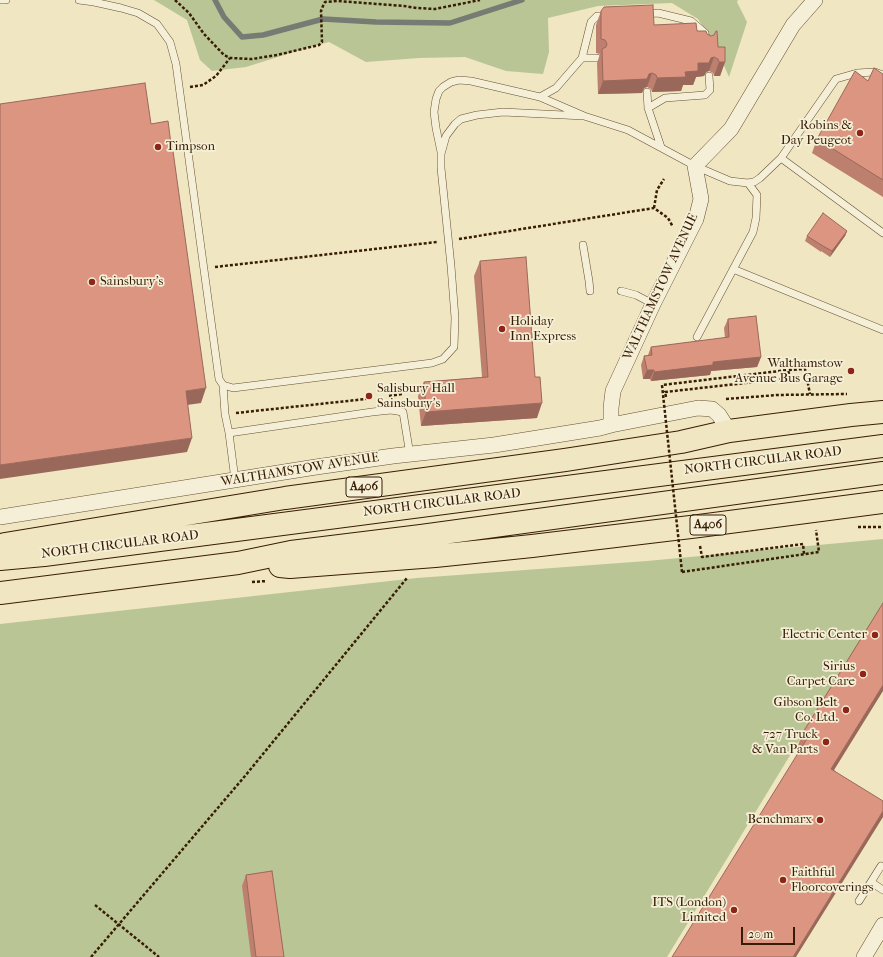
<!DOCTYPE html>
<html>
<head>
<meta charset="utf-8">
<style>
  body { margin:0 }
  #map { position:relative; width:883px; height:957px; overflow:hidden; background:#f0e6c2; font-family:"IM FELL French Canon",serif }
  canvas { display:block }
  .scale { position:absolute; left:741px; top:927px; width:54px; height:18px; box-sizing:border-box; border:2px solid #381d04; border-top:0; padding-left:5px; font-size:12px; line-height:14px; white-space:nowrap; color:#381d04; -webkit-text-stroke:3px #f5efd7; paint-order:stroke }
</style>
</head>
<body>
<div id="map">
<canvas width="883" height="957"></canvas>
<div class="scale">20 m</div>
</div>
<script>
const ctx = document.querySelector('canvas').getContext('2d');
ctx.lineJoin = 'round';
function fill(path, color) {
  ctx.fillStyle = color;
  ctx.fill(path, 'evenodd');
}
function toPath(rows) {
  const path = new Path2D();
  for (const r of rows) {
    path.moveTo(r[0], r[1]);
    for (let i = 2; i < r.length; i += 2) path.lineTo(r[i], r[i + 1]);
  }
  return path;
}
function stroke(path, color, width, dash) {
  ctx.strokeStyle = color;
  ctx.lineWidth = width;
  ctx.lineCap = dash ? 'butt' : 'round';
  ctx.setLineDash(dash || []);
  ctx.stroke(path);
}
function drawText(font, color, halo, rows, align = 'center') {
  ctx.font = font + ' "IM FELL French Canon",serif';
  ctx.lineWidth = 3.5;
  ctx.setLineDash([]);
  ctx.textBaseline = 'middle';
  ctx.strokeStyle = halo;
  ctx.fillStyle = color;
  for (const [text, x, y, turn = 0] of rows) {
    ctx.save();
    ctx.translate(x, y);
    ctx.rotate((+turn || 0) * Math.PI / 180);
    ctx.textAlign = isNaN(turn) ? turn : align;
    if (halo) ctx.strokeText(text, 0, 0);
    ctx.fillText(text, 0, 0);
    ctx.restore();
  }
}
const green = toPath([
  [154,0,738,0,737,2,747,22,729,77,718,52,698,19,672,3,598,6,548,18,549,52,543,74,506,71,465,57,419,58,366,62,329,42,303,49,246,67,212,71,200,60,187,20],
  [883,539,883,603,667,957,0,957,0,624,417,578,647,561]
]);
const stream = toPath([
  [215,0,224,17,242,37,263,35,323,19,376,22,450,23,522,0]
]);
const path = toPath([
  [175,0,189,13,204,34,224,55,230,58,252,59,277,55,319,45,322,42,321,11,323,6,325,2,337,1,404,6,417,8,435,9,480,0],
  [190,87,203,85,216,76,230,58],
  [654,208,657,190,664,179],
  [459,239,654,208,668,218,673,227],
  [215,267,437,242],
  [389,396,402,394],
  [666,397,665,392,790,378,788,370,805,369,810,394],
  [726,399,777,395,847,394],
  [236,413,366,399],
  [858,527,883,527],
  [700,546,702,557,803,544,804,554],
  [682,572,819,552,816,530],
  [252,582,267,581],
  [95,905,159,957],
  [91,957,245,776,407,578]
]);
const lane = toPath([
  [0,0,6,0],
  [79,0,94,2,121,8,138,13,157,24,170,42,176,64,208,299,219,379,223,385,225,414,229,433,235,480],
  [645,14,658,13,691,21,705,33,706,39],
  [582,58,591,22,597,16,607,16],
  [647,92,648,108,661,147],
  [540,97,556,88,582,58,597,58],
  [648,108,665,98,705,95,710,90,709,76],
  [441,152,436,128,434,112,436,99,439,91,443,87,451,82,459,80,471,81,540,97,584,116,628,130,695,166,730,181,748,183,754,182,760,178,781,158,836,79,857,73,875,72,883,75],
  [781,158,883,233],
  [583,245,589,281,590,291],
  [733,269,883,330],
  [621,291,636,295,653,304],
  [697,337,753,232,756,218,757,195,748,183],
  [223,385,233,388,432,363,443,359,454,347,455,318,451,266,441,168,441,154,446,136,455,124,461,119,477,115,503,112,584,116],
  [229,433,372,412,391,410,403,412,410,455],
  [871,882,883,890],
  [859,901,881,866]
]);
const street = toPath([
  [611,425,611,408,613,391,653,304,696,219,701,199,695,166,731,129,793,25,815,0],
  [0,517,316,467,393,456,494,445,600,428,611,425,698,408,712,409,719,415,729,431],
  [864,957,883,925]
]);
const highway = toPath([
  [0,546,5,544,285,498,565,460,681,442,729,431,851,415,883,412],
  [0,559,44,555,883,446],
  [280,566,290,567,435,556,532,546,699,526,883,502],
  [0,593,238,563,291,552,421,536,883,473]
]);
const pathBridge = toPath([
  [682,572,662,385,788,370]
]);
const wall = toPath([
  [601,11,654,25,697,31,707,34,718,47,725,62,720,76,714,76,713,73,709,71,706,72,704,76,696,77,693,85,683,85,681,91,652,92,651,89,647,87,644,88,642,93,598,94,597,63,600,54,596,53,596,25],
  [883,74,883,197,812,153,817,139,868,81],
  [847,231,845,236,830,257,821,251,821,252,805,241,807,236],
  [480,261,535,377,537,418,421,426,418,396,424,382,482,377,474,276],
  [728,319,761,357,757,367,711,371,710,375,651,381,650,379,643,379,641,365,644,356,648,355,651,347,725,338,724,328],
  [883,603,834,770,883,817,800,749,797,748,802,734],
  [246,875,284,957,251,957,242,886]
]);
const shadedWall = toPath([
  [714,57,709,71,706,72,704,76,696,77,693,85,683,85,681,91,652,92,657,78,685,72,698,63],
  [719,62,725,62,720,76,714,76],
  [652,73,647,87,644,88,642,93,598,94,603,81,649,74],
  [847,231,845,236,830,257,832,251],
  [761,357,757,367,711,371,710,375,651,381,654,372,713,362],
  [647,370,654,370,650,379,643,379],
  [206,388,201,403,180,406,186,391],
  [542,403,537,418,421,426,426,412],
  [192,438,187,452,0,479,0,465],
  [883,685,883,691,826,783,831,769],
  [883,811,883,817,796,957,793,957]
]);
const building = toPath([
  [653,5,654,25,696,23,697,31,706,31,707,34,711,36,714,35,716,31,717,31,718,47,725,47,725,62,719,62,718,59,714,57,711,58,709,63,698,63,698,71,685,72,686,77,657,78,656,75,652,73,649,74,647,79,603,81,602,49,606,47,607,44,605,40,601,39,601,11,604,7,653,5],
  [874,68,883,74,883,180,817,139,855,71,868,81,874,68],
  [145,83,151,124,168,121,171,144,172,144,206,388,186,391,192,438,0,465,0,104,145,83],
  [823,213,847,231,832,251,823,246,807,236,823,213],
  [526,257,535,377,540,377,542,403,426,412,424,382,488,377,480,261,526,257],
  [756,316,761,357,713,362,713,365,654,372,654,370,647,370,644,356,652,355,651,347,729,337,728,319,756,316],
  [883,603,883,685,831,769,883,801,883,811,793,957,672,957,808,737,802,734,883,603],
  [272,871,284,957,256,957,246,875,272,871]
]);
const markers = [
  [860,133,4,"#8f2418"],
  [158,147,4,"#8f2418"],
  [92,282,4,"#8f2418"],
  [502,329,4,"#8f2418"],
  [851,371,4,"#8f2418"],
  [369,396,4,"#8f2418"],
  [875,635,4,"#8f2418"],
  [863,674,4,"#8f2418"],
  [846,710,4,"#8f2418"],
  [826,742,4,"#8f2418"],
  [820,820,4,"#8f2418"],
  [783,880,4,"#8f2418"],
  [734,910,4,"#8f2418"]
];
const shields = [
  [364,487,36],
  [708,525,36]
];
const shieldNames = [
  ["A406",364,487],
  ["A406",708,525]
];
const poiNames = [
  ["Robins &",852,126],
  ["Day Peugeot",852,141],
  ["Timpson",166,147,"left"],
  ["Sainsbury's",100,282,"left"],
  ["Holiday",510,322,"left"],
  ["Inn Express",510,337,"left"],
  ["Walthamstow",843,364],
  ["Avenue Bus Garage",843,379],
  ["Salisbury Hall",377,389,"left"],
  ["Sainsbury's",377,404,"left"],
  ["Electric Center",867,635],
  ["Sirius",855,667],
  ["Carpet Care",855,682],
  ["Gibson Belt",838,703],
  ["Co. Ltd.",838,718],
  ["727 Truck",818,735],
  ["& Van Parts",818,750],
  ["Benchmarx",812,820],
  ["Faithful",791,873,"left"],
  ["Floorcoverings",791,888,"left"],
  ["ITS (London)",726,903],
  ["Limited",726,918]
];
const streetNames = [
  ["WALTHAMSTOW AVENUE",661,287,-65],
  ["NORTH CIRCULAR ROAD",763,461,-7],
  ["WALTHAMSTOW AVENUE",300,470,-9],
  ["NORTH CIRCULAR ROAD",442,503,-7],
  ["NORTH CIRCULAR ROAD",120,545,-7]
];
fill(green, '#b9c594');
stroke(stream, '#767c74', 5.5);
stroke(lane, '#664f34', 8);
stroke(street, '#664f34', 16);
stroke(highway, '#381d04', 24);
stroke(path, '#381d04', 2.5, [3, 2]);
stroke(lane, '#f5efd7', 7);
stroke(street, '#f5efd7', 15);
stroke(highway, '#f0e6c2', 22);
stroke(pathBridge, '#381d04', 2.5, [3, 2]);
fill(wall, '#bd806f');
fill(shadedWall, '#9a685a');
fill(building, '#dc9581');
stroke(building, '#9a685a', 1);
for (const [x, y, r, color] of markers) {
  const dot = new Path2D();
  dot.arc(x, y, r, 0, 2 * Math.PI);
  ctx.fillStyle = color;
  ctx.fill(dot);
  stroke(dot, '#f5efd7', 1.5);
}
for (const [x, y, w] of shields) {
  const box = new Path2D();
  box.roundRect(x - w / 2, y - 10, w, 20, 3);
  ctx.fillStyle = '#f5efd7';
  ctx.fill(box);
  stroke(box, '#381d04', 1);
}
drawText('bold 12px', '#381d04', null, shieldNames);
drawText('13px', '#381d04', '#f5efd7', poiNames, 'right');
drawText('13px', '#381d04', '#f5efd7', streetNames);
</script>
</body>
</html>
